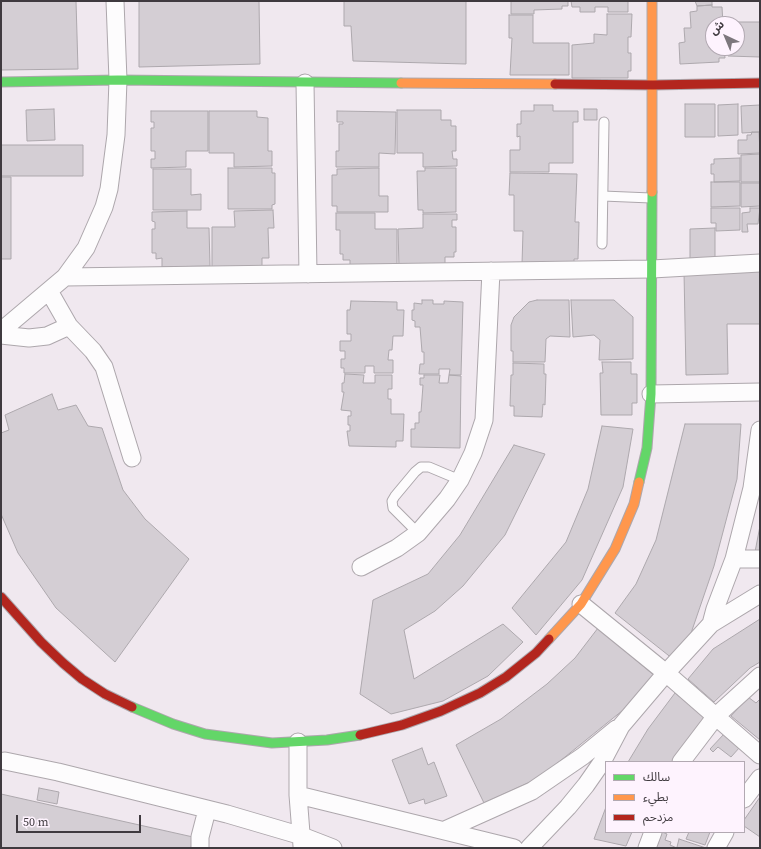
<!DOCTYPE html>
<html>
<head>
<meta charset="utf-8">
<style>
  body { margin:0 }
  #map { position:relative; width:761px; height:849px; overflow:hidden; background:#f0e8ef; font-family:"Source Serif 4","Noto Sans Arabic",serif }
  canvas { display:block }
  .frame { position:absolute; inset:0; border:2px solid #3f3a3f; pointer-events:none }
  .legend { position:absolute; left:605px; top:761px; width:140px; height:72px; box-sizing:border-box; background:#fef3fe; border:1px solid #b2a9b2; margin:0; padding:5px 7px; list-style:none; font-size:12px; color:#3f3a3f }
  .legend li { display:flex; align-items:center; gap:8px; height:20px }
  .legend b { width:20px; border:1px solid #b2a9b2 }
  .north { position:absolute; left:705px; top:16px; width:40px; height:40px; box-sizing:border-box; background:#fef3fe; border:1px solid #b2a9b2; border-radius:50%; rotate:316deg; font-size:11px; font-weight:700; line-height:16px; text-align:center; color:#3f3a3f }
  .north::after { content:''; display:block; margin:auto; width:14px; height:18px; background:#7d777d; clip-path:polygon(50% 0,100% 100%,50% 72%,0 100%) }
  .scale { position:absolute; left:16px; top:815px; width:125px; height:18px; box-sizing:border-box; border:2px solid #3f3a3f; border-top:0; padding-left:5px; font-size:12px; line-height:14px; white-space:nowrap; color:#3f3a3f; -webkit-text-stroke:3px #fef3fe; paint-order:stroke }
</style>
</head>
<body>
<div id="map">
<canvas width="761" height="849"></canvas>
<div class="frame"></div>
<ul class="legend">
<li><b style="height:5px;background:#63d668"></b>سالك</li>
<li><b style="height:5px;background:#ff974d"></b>بطيء</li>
<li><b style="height:5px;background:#b3261e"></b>مزدحم</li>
</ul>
<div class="north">ش</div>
<div class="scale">50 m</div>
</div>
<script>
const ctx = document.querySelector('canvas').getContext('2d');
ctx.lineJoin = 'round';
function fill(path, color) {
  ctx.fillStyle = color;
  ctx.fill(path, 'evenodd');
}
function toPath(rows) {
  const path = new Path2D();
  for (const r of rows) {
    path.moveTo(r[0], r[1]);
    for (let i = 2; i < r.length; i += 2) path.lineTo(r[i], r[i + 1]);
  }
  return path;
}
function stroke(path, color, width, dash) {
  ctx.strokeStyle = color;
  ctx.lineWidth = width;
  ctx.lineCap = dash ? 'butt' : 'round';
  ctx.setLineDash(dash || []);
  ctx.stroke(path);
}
const building = toPath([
  [1,1,76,1,78,69,1,70,1,1],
  [139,1,259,1,260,64,139,67,139,1],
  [344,1,466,1,466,64,353,61,351,26,344,26,344,1],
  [511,1,568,1,568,6,562,6,562,9,534,10,534,14,511,14,511,1],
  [571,1,628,1,628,12,608,12,608,7,595,7,595,12,580,12,580,7,572,7,571,1],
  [695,1,712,1,712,5,697,6,695,1],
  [712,5,712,7,722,7,723,24,713,24,713,48,724,48,725,58,719,58,719,62,680,64,679,43,685,42,684,28,691,28,690,12,697,11,697,6,712,5],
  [607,14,632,14,631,37,628,37,628,53,631,53,631,71,628,71,628,78,572,78,572,45,594,43,594,34,607,35,607,14],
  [509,15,533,15,533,43,569,43,569,75,510,75,512,38,509,38,509,15],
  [728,22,760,22,760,57,728,56,728,48,737,48,737,24,728,24,728,22],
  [685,104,715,104,715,137,685,137,685,104],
  [738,104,738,135,718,136,718,105,738,104],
  [534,105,553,105,553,111,578,111,578,122,573,122,573,163,549,163,549,172,510,172,510,150,520,150,520,136,517,137,517,124,521,124,521,111,534,111,534,105],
  [760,105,760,132,742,133,741,106,760,105],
  [54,109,55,140,27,141,26,110,54,109],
  [584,109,597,109,597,120,584,120,584,109],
  [397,110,441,110,441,120,451,120,451,126,456,126,456,151,452,151,453,159,457,159,457,166,423,167,423,153,397,153,397,110],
  [151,111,208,111,208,151,186,151,186,167,151,168,151,159,155,159,155,151,151,151,151,128,154,128,154,122,151,122,151,111],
  [209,111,257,111,257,117,268,118,268,151,272,151,272,166,234,167,234,153,209,153,209,111],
  [337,111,396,112,395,154,379,153,379,167,336,167,336,151,339,151,339,124,343,124,343,122,337,122,337,111],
  [752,132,759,132,760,153,738,154,738,140,747,140,747,135,751,135,752,132],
  [1,145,83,145,83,176,1,176,1,145],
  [760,154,760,182,741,182,741,155,760,154],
  [740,158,740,181,714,182,714,174,711,174,711,164,714,164,714,159,740,158],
  [228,168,272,168,272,173,275,173,275,204,272,205,272,209,228,209,228,168],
  [379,168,379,196,388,196,388,212,337,212,337,206,332,206,332,175,337,175,337,169,379,168],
  [425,168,456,168,456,212,423,213,423,210,418,210,417,171,425,171,425,168],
  [153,169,191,169,191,195,201,194,201,210,153,210,153,169],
  [510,173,577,174,575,222,579,222,578,259,574,259,574,264,522,264,523,231,514,231,514,195,509,195,510,173],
  [1,177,11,177,11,259,1,259,1,177],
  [711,182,740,182,740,206,711,207,711,182],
  [741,183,760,183,760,206,741,207,741,183],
  [711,208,740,208,740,230,716,231,716,223,711,223,711,208],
  [750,208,760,208,758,224,747,224,748,232,742,232,742,213,750,212,750,208],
  [273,210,274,228,268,228,269,258,262,258,262,267,212,268,212,227,235,227,234,211,273,210],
  [187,211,187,228,209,228,210,266,162,267,162,258,156,259,156,253,152,253,152,229,155,229,155,222,152,221,152,212,187,211],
  [336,213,375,213,375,229,397,229,397,268,350,269,350,260,343,260,343,254,340,254,340,230,336,230,336,213],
  [423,214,457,214,457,220,452,220,452,227,456,227,456,252,454,252,454,257,445,257,445,266,399,267,398,229,423,228,423,214],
  [715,228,715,259,690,259,690,229,715,228],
  [760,270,760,324,727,324,728,374,686,375,684,272,760,270],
  [422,300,433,300,433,304,444,304,444,301,463,302,461,375,449,375,450,369,439,369,439,374,419,374,420,364,424,364,424,352,422,352,420,327,415,327,415,321,412,320,412,310,414,310,414,303,422,304,422,300],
  [537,300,569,300,570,337,550,336,546,339,545,362,513,362,513,351,511,351,511,325,514,317,529,302,537,300],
  [571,300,614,300,633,317,633,359,599,360,600,340,594,335,573,337,571,300],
  [351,301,397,302,397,310,404,310,403,336,393,336,392,350,389,350,388,360,393,360,393,373,374,373,374,366,365,366,365,373,344,373,344,368,341,368,341,359,345,359,345,351,340,351,340,341,351,341,351,334,347,334,347,310,350,310,351,301],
  [602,362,631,362,631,374,637,374,637,403,632,403,632,415,601,415,600,373,603,373,602,362],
  [513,363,544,364,544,374,546,374,545,405,543,404,542,417,514,416,514,406,510,406,511,375,513,375,513,363],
  [345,374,364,375,363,383,375,383,375,375,392,375,392,389,388,389,388,399,391,399,391,414,404,414,403,441,396,441,396,447,349,446,347,431,350,431,350,425,348,425,348,416,351,416,351,411,341,410,344,392,342,392,342,383,344,383,345,374],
  [424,375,440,375,439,383,448,383,449,375,461,376,460,448,411,447,411,429,415,429,415,423,419,423,419,412,421,412,423,385,420,385,420,378,424,378,424,375],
  [52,394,58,410,76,405,88,426,102,428,123,490,145,519,189,559,115,662,56,608,18,553,1,514,1,433,9,430,5,415,52,394],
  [685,424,741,424,737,479,714,566,688,642,673,659,615,613,636,584,656,540,685,424],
  [602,426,633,429,623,487,582,580,536,635,512,608,566,542,588,489,602,426],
  [514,445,545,454,505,535,463,586,435,611,404,630,414,679,503,624,523,642,488,676,443,701,391,714,360,694,373,600,428,574,460,535,514,445],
  [760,526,760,551,755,552,760,526],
  [760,619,760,662,750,668,714,702,688,679,713,649,760,619],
  [598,628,656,677,633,702,539,778,484,803,456,745,501,719,547,684,575,658,598,628],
  [675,693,705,716,674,762,628,762,648,729,675,693],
  [748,697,756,703,760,699,760,740,731,716,748,697],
  [724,734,740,747,731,757,718,747,713,752,710,749,724,734],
  [422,748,428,765,434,762,447,796,425,804,424,799,409,804,392,760,422,748],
  [39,788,59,792,57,804,37,800,39,788],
  [1,794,193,837,191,848,1,848,1,794],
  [760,797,760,837,744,826,744,820,760,797],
  [606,807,606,832,632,832,626,846,594,839,606,807],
  [662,832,667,834,665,840,671,842,670,845,677,848,656,848,662,832],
  [689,832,710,832,705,845,686,839,689,832],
  [679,839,706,848,679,848,677,847,679,839]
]);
const lane = toPath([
  [603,196,651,198],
  [602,244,604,122],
  [418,533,393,508,392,501,395,496,415,472,421,467,429,467,460,480]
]);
const street = toPath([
  [305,83,308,274],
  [65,277,652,269,760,263],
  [49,291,69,326,93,351,104,367,132,458],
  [1,331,65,277,86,248,104,207,109,189,116,135,118,80,115,1],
  [1,335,29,338,47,336,69,326],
  [651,394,760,392],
  [734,559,760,559],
  [361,567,397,548,418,533,447,499,460,480,473,453,484,420,491,271],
  [581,604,666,673,760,755],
  [711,624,715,609,734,559,752,488,760,430],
  [298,742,298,795,302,846],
  [5,761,58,772,227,814,302,836,333,848],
  [681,762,716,716,760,676],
  [298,795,514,848],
  [744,799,760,778],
  [445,830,532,791,583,756,616,729],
  [200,848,200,837,207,810],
  [529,848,568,807,586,785,602,762,621,726,666,673,711,624,760,594],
  [647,848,653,832],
  [716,848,725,832]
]);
const fast = toPath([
  [1,82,118,80,401,83],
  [639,482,647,448,651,394,652,192],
  [132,707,173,724,205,734,272,743,327,740,360,735]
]);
const slow = toPath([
  [401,83,555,84],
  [652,192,652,1],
  [549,639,581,604,615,549,634,504,639,482]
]);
const jam = toPath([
  [555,84,653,85,760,83],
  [1,597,41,642,63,663,82,679,105,694,132,707],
  [360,735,402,725,441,711,480,693,506,677,536,653,549,639]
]);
fill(building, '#d4ced4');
stroke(building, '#ada8ad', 1);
stroke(lane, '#ada7ac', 11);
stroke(street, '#ada7ac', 19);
stroke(fast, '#ada7ac', 11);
stroke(slow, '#ada7ac', 11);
stroke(jam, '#ada7ac', 11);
stroke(lane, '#fdfcfd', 9);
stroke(street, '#fdfcfd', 17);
stroke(fast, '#63d668', 9);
stroke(slow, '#ff974d', 9);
stroke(jam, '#b3261e', 9);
</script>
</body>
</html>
